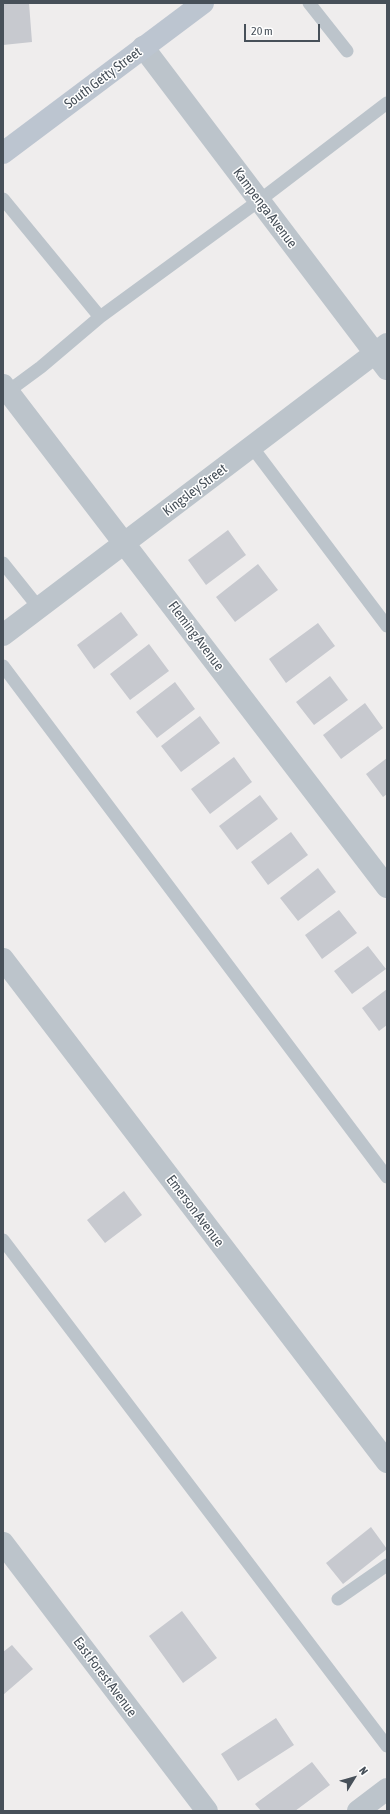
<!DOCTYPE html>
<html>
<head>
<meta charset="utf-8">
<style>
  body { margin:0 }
  #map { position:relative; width:390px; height:1814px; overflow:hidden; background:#efeded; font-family:"Asap Condensed",sans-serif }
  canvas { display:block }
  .frame { position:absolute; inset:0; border:4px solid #475059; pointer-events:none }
  .north { position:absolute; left:334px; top:1758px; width:40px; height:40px; -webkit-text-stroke:3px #fff; paint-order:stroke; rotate:53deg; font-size:11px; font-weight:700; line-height:16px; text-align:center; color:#475059 }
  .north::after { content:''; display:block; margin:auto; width:14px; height:18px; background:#475059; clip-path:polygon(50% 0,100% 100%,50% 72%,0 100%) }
  .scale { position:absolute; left:244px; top:24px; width:76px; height:18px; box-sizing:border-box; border:2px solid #475059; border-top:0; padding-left:5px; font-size:12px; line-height:14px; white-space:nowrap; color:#475059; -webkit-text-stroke:3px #fff; paint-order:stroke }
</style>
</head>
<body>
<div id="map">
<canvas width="390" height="1814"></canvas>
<div class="frame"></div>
<div class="north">N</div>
<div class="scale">20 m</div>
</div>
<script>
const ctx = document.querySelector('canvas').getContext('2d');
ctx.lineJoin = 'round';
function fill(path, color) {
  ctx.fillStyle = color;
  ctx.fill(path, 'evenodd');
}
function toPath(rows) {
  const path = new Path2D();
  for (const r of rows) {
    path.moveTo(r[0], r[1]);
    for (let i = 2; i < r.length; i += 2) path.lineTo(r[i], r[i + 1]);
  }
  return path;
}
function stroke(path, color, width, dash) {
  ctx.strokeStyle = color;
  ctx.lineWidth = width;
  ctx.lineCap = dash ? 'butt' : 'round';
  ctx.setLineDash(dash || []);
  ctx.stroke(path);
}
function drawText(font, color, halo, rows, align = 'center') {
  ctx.font = font + ' "Asap Condensed",sans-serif';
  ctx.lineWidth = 3;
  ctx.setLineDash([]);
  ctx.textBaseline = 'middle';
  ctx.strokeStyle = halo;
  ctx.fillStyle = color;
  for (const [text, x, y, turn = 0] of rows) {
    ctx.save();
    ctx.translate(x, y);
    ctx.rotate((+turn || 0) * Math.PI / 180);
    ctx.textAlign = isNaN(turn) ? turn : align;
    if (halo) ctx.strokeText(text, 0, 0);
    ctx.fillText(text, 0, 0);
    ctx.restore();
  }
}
const building = toPath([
  [3,3,29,3,32,42,3,45],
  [228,530,246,555,206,585,188,560],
  [258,564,278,590,235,622,216,597],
  [121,612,138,635,94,669,77,645],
  [318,623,335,646,286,683,269,659],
  [149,644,169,671,130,700,110,674],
  [330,676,348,700,314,725,296,702],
  [175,682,195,709,157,738,136,712],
  [365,703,383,728,341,759,323,735],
  [200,716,220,743,181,772,161,746],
  [234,757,252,782,210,814,191,789],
  [387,758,387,794,383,797,366,774],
  [260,795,278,819,237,850,219,826],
  [291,832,308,855,268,885,251,862],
  [318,868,336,892,298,921,280,898],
  [339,910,357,933,322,959,305,935],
  [368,946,386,969,352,994,334,971],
  [387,989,387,1025,379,1031,362,1008],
  [124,1191,142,1215,105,1243,87,1220],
  [371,1527,387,1549,343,1584,326,1563],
  [182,1611,217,1658,183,1683,149,1636],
  [12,1645,33,1669,3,1695,3,1652],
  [276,1718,294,1745,238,1781,221,1754],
  [312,1762,330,1785,295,1811,261,1811,255,1804]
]);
const lane = toPath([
  [309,3,347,51],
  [3,199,100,317,41,367,3,395],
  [100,317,260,200,387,103],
  [252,447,387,626],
  [3,563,39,608],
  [3,666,387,1177],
  [3,1240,387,1746],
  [338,1599,387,1565]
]);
const street = toPath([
  [143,47,387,369],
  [3,385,387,887],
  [3,635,387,344],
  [3,959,387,1462],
  [3,1543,207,1811],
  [358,1811,387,1789]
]);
const secondary = toPath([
  [3,153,203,3]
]);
const streetNames = [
  ["South Getty Street",103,78,-37],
  ["Kampenga Avenue",265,208,53],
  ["Kingsley Street",195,490,-37],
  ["Fleming Avenue",196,636,53],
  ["Emerson Avenue",195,1211,53],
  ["East Forest Avenue",105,1677,53]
];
fill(building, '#c7c9cf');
stroke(lane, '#bcc4cb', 13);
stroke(street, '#bcc4cb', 22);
stroke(secondary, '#bcc5d0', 22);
drawText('14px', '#475059', '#fff', streetNames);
</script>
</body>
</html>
